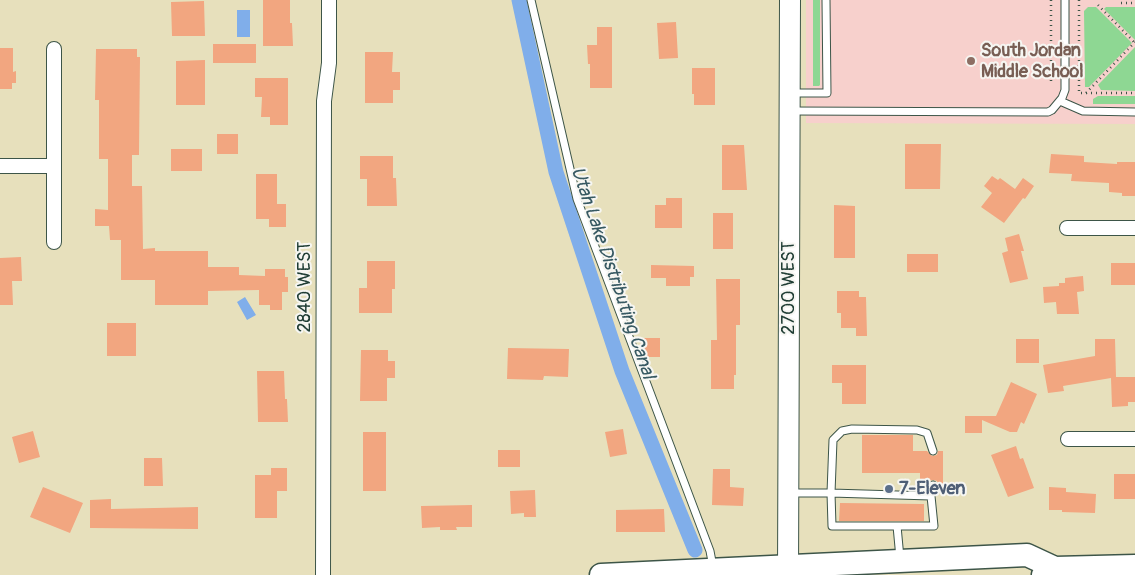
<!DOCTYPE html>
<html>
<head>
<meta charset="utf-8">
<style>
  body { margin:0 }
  canvas { display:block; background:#e7e0bc }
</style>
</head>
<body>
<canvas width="1135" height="575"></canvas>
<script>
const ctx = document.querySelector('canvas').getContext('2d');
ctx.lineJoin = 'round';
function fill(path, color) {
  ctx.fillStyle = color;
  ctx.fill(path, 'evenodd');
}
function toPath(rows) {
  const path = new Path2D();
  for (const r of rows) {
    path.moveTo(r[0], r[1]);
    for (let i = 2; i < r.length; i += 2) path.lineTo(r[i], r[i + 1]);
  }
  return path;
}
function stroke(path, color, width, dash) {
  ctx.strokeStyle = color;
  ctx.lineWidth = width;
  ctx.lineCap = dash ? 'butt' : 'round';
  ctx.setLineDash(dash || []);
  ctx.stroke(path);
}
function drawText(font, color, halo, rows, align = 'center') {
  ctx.font = font + ' Pangolin,sans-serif';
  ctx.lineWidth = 4;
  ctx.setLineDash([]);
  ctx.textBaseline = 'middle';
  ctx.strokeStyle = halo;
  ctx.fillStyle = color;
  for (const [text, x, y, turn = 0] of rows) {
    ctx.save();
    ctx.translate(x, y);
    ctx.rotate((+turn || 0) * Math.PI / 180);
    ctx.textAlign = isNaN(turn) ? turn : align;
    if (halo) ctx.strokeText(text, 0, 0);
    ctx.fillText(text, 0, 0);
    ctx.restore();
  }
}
const built = toPath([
  [806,0,1135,0,1135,124,806,123]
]);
const green = toPath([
  [813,0,820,0,820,85,819,86,813,86],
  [1088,7,1096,7,1132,43,1089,87,1085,87,1084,11],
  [1106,7,1135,7,1135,40,1104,9],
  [1135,47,1135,91,1101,90,1098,85],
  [1098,96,1135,96,1135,104,1093,104,1093,99]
]);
const water = toPath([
  [237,10,250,10,250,37,237,37],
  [245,297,256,315,247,320,237,302]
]);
const canal = toPath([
  [519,0,556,172,622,371,695,550]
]);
const building = toPath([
  [263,0,290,0,290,23,292,23,293,46,263,46],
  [204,1,205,36,172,36,171,2],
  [676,22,678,58,659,59,657,23],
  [597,27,612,27,612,88,590,88,590,64,588,64,587,45,597,45],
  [213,44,256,44,256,63,213,63],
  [0,48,13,48,13,72,16,71,16,83,12,83,12,89,0,89],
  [96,49,137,49,137,57,140,57,139,155,132,155,132,186,142,186,143,249,155,248,155,251,208,251,208,267,239,267,239,275,265,276,265,269,285,269,285,277,288,277,288,292,282,292,282,310,270,310,270,305,259,305,259,290,208,291,208,305,155,305,155,280,121,280,121,240,110,240,109,226,95,226,95,209,108,210,108,159,99,159,99,100,95,100],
  [365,52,393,52,392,72,400,72,400,90,393,90,393,103,365,103],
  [205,60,205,105,176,105,176,61],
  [692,68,715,68,715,105,694,105,694,94,692,94],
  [255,78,288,78,288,125,270,125,270,117,261,117,262,97,255,97],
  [217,134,238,134,238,154,217,154],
  [905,144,941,144,940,189,905,189],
  [722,145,744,145,747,190,722,190],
  [171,149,202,149,202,171,171,171],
  [1051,154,1084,156,1084,162,1117,164,1117,162,1135,162,1135,196,1122,196,1122,193,1109,192,1109,183,1071,181,1072,174,1049,173],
  [360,156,393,156,393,178,396,178,397,206,367,206,367,179,360,179],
  [256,174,277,174,277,204,286,204,286,227,269,227,269,219,256,219],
  [992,176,998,180,1000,178,1015,189,1023,178,1034,186,1025,199,1023,198,1004,223,981,207,992,193,984,186],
  [666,198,682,198,682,228,655,228,655,205,666,205],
  [834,205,855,206,855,258,834,258],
  [713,213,733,213,733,249,713,249],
  [1019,234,1024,251,1021,251,1028,279,1010,283,1002,253,1008,251,1005,238],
  [907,254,938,254,938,272,907,272],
  [21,257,22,281,12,281,13,305,0,305,0,258],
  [367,261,395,261,395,289,392,289,392,313,359,313,359,288,367,288],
  [1111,263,1135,263,1135,285,1111,285],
  [651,265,694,266,694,277,690,277,690,286,666,286,666,278,651,278],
  [1083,276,1084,291,1077,292,1079,314,1057,314,1056,302,1044,303,1043,287,1059,286,1059,283,1065,283,1065,278],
  [716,279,740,279,740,325,736,325,736,375,734,375,734,389,711,389,711,340,717,340],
  [837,291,859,291,859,297,866,297,867,336,856,336,856,328,841,328,841,313,837,313],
  [107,323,136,323,136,356,107,356],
  [643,338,660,338,660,357,643,357],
  [1016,339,1039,339,1039,363,1016,363],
  [1095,339,1115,339,1116,377,1135,377,1135,402,1128,402,1128,406,1112,407,1111,378,1063,386,1064,391,1048,393,1043,365,1095,356],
  [508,348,569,349,568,377,544,376,543,380,507,379],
  [361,350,388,350,388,361,395,361,395,378,387,378,387,401,360,401],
  [832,365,866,365,866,404,842,404,842,383,832,383],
  [257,371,284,371,285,399,287,399,288,422,258,422],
  [1011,382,1037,394,1024,424,1021,422,1017,432,1010,432,982,420,982,433,965,433,965,416,996,416],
  [623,429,627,454,610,457,605,432],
  [33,431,40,457,19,463,12,437],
  [363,432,386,432,386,491,363,491],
  [862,435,913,435,913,451,927,451,932,456,937,455,938,451,943,451,943,485,938,485,937,481,933,480,929,481,928,485,920,485,920,473,862,473],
  [1016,446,1020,459,1023,458,1034,488,1008,497,991,455],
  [498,450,520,450,520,467,498,467],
  [144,458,162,458,163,486,144,486],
  [271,468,287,468,287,491,277,491,277,518,255,518,255,475,271,475],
  [713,469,730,469,730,487,744,488,743,506,712,505],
  [1114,474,1135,474,1135,499,1114,499],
  [43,487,83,503,70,533,30,517],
  [1049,487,1066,488,1066,492,1096,494,1095,513,1062,512,1062,510,1049,510],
  [535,490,536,517,524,517,524,513,511,514,510,491],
  [111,499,111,509,198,507,198,529,90,528,90,500],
  [840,503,924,504,924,521,839,521],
  [472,505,472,527,456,527,457,530,440,530,440,527,422,528,421,506],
  [664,509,665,532,616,532,616,510]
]);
const path = toPath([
  [1051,0,1051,83],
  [1079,0,1079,93,1135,93],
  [1121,3,1135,3],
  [1098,5,1135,43],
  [1086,93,1135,42]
]);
const lane = toPath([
  [531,0,577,199,710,551,713,567],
  [793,93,827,93,826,0],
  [1060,101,1083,111,1135,112],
  [792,111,1048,112,1052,110,1062,98,1065,90,1065,0],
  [791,493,831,493,931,496,934,526,832,526,831,493,833,440,842,431,852,429,917,430,927,433,933,451],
  [931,496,933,485],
  [897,526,900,558]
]);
const street = toPath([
  [0,166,54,166],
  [1067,228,1135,228],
  [54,242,54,49],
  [1068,439,1135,439],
  [323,575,324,101,329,63,329,0]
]);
const secondary = toPath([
  [788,575,790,0]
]);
const primary = toPath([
  [601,575,1027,555,1055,568],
  [1043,575,1055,568,1135,566]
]);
const markers = [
  [971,61,5,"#8d6e63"],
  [889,489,5,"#5c6f8a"]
];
const educationNames = [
  ["South Jordan",981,51],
  ["Middle School",981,72]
];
const streetNames = [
  ["2840 WEST",305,287,-90],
  ["2700 WEST",789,288,-90]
];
const serviceNames = [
  ["7-Eleven",899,489]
];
const waterNames = [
  ["Utah Lake Distributing Canal",612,273,71]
];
fill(built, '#f7d0cc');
fill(green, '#8ed793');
fill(water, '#80aeea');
stroke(canal, '#80aeea', 15);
fill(building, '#f2a680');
stroke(lane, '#3d5548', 9);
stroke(street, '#3d5548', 16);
stroke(secondary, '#3d5548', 22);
stroke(primary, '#3d5548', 25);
stroke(path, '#3d5548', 2.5, [1, 4]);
stroke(lane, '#fff', 7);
stroke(street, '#fff', 14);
stroke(secondary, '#fff', 20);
stroke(primary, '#fff', 22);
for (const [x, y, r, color] of markers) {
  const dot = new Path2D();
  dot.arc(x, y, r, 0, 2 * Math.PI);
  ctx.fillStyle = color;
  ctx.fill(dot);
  stroke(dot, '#f6f6f2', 2);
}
drawText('bold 18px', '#785e54', '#f6f6f2', educationNames, 'left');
drawText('18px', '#1f3d34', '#f6f6f2', streetNames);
drawText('bold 18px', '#4e5e75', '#f6f6f2', serviceNames, 'left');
drawText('italic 19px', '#375962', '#f6f6f2', waterNames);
</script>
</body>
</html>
